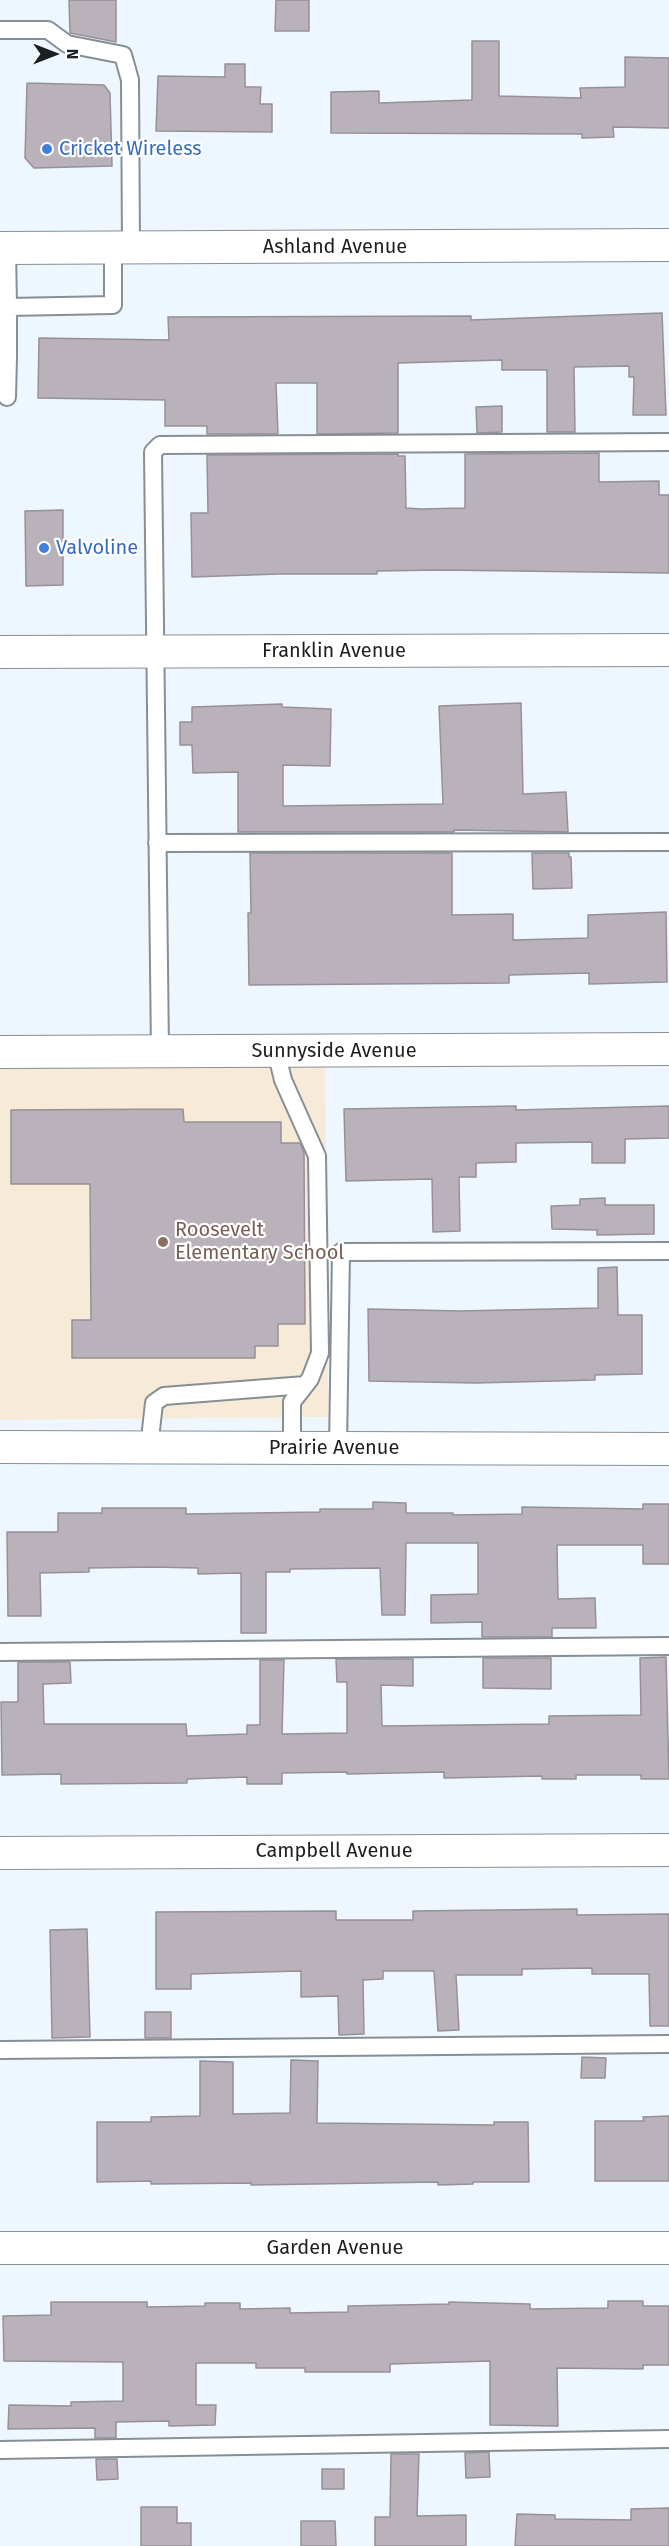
<!DOCTYPE html>
<html>
<head>
<meta charset="utf-8">
<style>
  body { margin:0 }
  #map { position:relative; width:669px; height:2546px; overflow:hidden; background:#eef7ff; font-family:"Fira Sans",sans-serif }
  canvas { display:block }
  .north { position:absolute; left:24px; top:24px; width:60px; height:60px; -webkit-text-stroke:4px #fff; paint-order:stroke; rotate:90deg; font-size:16px; font-weight:700; line-height:24px; text-align:center; color:#1c1f22 }
  .north::after { content:''; display:block; margin:auto; width:21px; height:27px; background:#1c1f22; clip-path:polygon(50% 0,100% 100%,50% 72%,0 100%) }
</style>
</head>
<body>
<div id="map">
<canvas width="669" height="2546"></canvas>
<div class="north">N</div>
</div>
<script>
const ctx = document.querySelector('canvas').getContext('2d');
ctx.lineJoin = 'round';
function fill(path, color) {
  ctx.fillStyle = color;
  ctx.fill(path, 'evenodd');
}
function toPath(rows) {
  const path = new Path2D();
  for (const r of rows) {
    path.moveTo(r[0], r[1]);
    for (let i = 2; i < r.length; i += 2) path.lineTo(r[i], r[i + 1]);
  }
  return path;
}
function stroke(path, color, width, dash) {
  ctx.strokeStyle = color;
  ctx.lineWidth = width;
  ctx.lineCap = dash ? 'butt' : 'round';
  ctx.setLineDash(dash || []);
  ctx.stroke(path);
}
function drawText(font, color, halo, rows, align = 'center') {
  ctx.font = font + ' "Fira Sans",sans-serif';
  ctx.lineWidth = 4.5;
  ctx.setLineDash([]);
  ctx.textBaseline = 'middle';
  ctx.strokeStyle = halo;
  ctx.fillStyle = color;
  for (const [text, x, y, turn = 0] of rows) {
    ctx.save();
    ctx.translate(x, y);
    ctx.rotate((+turn || 0) * Math.PI / 180);
    ctx.textAlign = isNaN(turn) ? turn : align;
    if (halo) ctx.strokeText(text, 0, 0);
    ctx.fillText(text, 0, 0);
    ctx.restore();
  }
}
const education = toPath([
  [325,1063,328,1417,0,1420,0,1066]
]);
const building = toPath([
  [69,0,116,0,116,42,70,33,69,0],
  [276,0,309,0,309,31,275,31,276,0],
  [472,41,499,41,499,96,581,98,580,88,625,87,625,57,669,58,669,128,613,127,614,137,582,138,582,134,331,133,331,92,379,91,379,103,472,100,472,41],
  [225,64,245,64,245,87,261,87,260,104,272,104,272,132,156,131,158,76,225,77,225,64],
  [27,83,104,85,110,93,112,166,34,168,25,158,27,83],
  [662,313,666,415,633,415,634,377,629,377,629,366,574,367,575,432,547,432,547,370,502,370,502,360,398,363,398,433,317,434,317,383,276,383,278,434,207,434,207,426,165,426,165,400,38,398,39,338,169,340,168,317,471,316,471,320,662,313],
  [502,406,502,432,477,433,476,407,502,406],
  [599,453,599,482,659,481,659,495,669,495,669,573,439,570,377,571,377,574,279,574,192,577,191,513,208,513,207,455,398,454,398,456,405,456,406,508,421,509,465,508,465,454,599,453],
  [63,510,63,585,26,586,25,511,63,510],
  [521,703,523,794,566,792,568,832,454,830,454,832,238,832,238,772,193,773,192,745,180,745,180,722,192,722,192,707,282,704,282,707,331,709,330,766,283,765,283,806,443,804,439,706,521,703],
  [250,853,452,853,452,915,513,914,513,940,588,938,588,915,666,912,667,982,589,984,589,973,509,975,509,983,249,985,248,913,251,913,250,853],
  [532,853,569,853,569,857,571,857,572,888,533,889,532,853],
  [516,1106,516,1110,669,1106,669,1138,625,1139,625,1163,592,1163,592,1142,516,1143,516,1162,476,1163,476,1177,459,1177,460,1231,433,1232,432,1179,346,1181,344,1109,516,1106],
  [183,1109,184,1122,281,1122,281,1143,300,1143,304,1153,305,1324,278,1324,278,1346,255,1346,255,1358,72,1358,72,1320,91,1320,90,1184,11,1184,11,1110,183,1109],
  [605,1198,605,1205,654,1205,654,1234,597,1235,597,1230,552,1229,551,1206,580,1205,580,1199,605,1198],
  [617,1267,618,1315,642,1315,642,1374,595,1375,595,1380,476,1383,369,1381,368,1309,460,1311,598,1308,598,1268,617,1267],
  [373,1502,406,1503,406,1513,453,1513,453,1515,522,1514,522,1507,643,1509,643,1504,669,1504,669,1564,643,1564,643,1545,557,1545,558,1599,595,1598,596,1628,552,1628,552,1637,482,1637,482,1622,431,1623,431,1595,478,1594,478,1543,406,1543,405,1615,382,1615,380,1568,290,1569,290,1572,266,1572,266,1633,241,1633,241,1573,198,1574,198,1568,152,1567,89,1568,89,1572,40,1573,41,1616,8,1616,7,1532,58,1532,58,1513,102,1513,102,1508,186,1508,186,1514,320,1512,320,1509,373,1509,373,1502],
  [666,1657,669,1779,641,1779,641,1775,576,1775,576,1779,542,1779,542,1776,444,1778,444,1772,347,1774,347,1772,282,1773,282,1784,247,1784,247,1777,187,1779,187,1783,61,1784,61,1774,2,1775,1,1702,18,1702,18,1662,70,1662,71,1683,43,1684,44,1724,186,1724,187,1736,247,1734,247,1725,260,1725,260,1660,284,1660,282,1734,347,1733,347,1682,337,1682,336,1659,413,1659,413,1686,381,1685,382,1726,549,1724,549,1716,641,1715,640,1658,666,1657],
  [483,1658,551,1658,551,1689,483,1688,483,1658],
  [577,1909,577,1915,669,1914,669,2026,650,2026,649,1974,592,1974,592,1968,522,1969,522,1975,456,1975,459,2030,438,2031,434,1971,383,1971,383,1979,363,1980,364,2034,339,2035,338,1996,301,1997,301,1971,191,1974,191,1989,156,1989,156,1912,336,1911,336,1920,413,1920,413,1911,577,1909],
  [87,1929,90,2037,52,2038,50,1930,87,1929],
  [145,2012,171,2012,171,2038,145,2038,145,2012],
  [582,2057,606,2058,605,2078,581,2078,582,2057],
  [291,2060,318,2061,317,2123,494,2125,494,2122,528,2122,529,2182,473,2182,473,2184,438,2185,438,2182,251,2185,251,2183,151,2184,151,2181,97,2182,97,2122,151,2122,151,2117,200,2116,200,2061,233,2062,233,2114,290,2113,291,2060],
  [669,2116,669,2181,595,2181,595,2121,644,2121,643,2117,669,2116],
  [608,2301,643,2301,643,2306,669,2306,669,2365,643,2365,643,2369,557,2368,558,2426,490,2425,490,2361,390,2364,390,2372,305,2372,305,2368,256,2368,256,2363,196,2363,196,2405,216,2405,215,2425,169,2426,169,2421,116,2422,116,2438,95,2438,95,2428,8,2429,9,2405,71,2406,71,2402,123,2401,123,2362,4,2361,3,2316,51,2315,51,2302,147,2302,147,2307,205,2306,205,2303,240,2303,240,2309,290,2308,290,2313,348,2312,348,2306,449,2304,449,2302,530,2304,530,2309,608,2308,608,2301],
  [489,2452,490,2477,466,2478,465,2453,489,2452],
  [391,2454,419,2454,417,2516,466,2515,466,2546,375,2546,375,2517,390,2517,391,2454],
  [96,2459,117,2459,118,2479,97,2480,96,2459],
  [322,2469,344,2469,344,2489,322,2489,322,2469],
  [141,2507,177,2507,177,2523,191,2523,191,2546,141,2546,141,2507],
  [669,2508,669,2546,515,2546,517,2514,555,2515,555,2519,631,2520,631,2509,669,2508],
  [301,2521,335,2521,336,2546,301,2546,301,2521]
]);
const service = toPath([
  [0,30,48,30,67,44,123,55,130,80,131,248],
  [7,248,8,307],
  [0,357,8,357,8,307,113,305,113,248],
  [7,397,8,357],
  [157,843,669,842],
  [160,1051,153,452,160,445,669,442],
  [276,1051,283,1080,317,1156,320,1353,310,1379,292,1402,292,1448],
  [149,1448,154,1403,164,1396,305,1385],
  [338,1448,341,1252,669,1251],
  [0,1652,669,1646],
  [0,2050,669,2044],
  [0,2450,669,2439]
]);
const minor = toPath([
  [0,248,669,245],
  [0,652,669,650],
  [0,1052,669,1049],
  [0,1447,669,1449],
  [0,1853,669,1850],
  [0,2248,669,2248]
]);
const markers = [
  [47,149,6,"#3f7fe0"],
  [44,548,6,"#3f7fe0"],
  [163,1242,6,"#8d6e63"]
];
const shopNames = [
  ["Cricket Wireless",59,149],
  ["Valvoline",56,548]
];
const streetNames = [
  ["Ashland Avenue",335,247],
  ["Franklin Avenue",334,651],
  ["Sunnyside Avenue",334,1051],
  ["Prairie Avenue",334,1448],
  ["Campbell Avenue",334,1851],
  ["Garden Avenue",335,2248]
];
const educationNames = [
  ["Roosevelt",175,1230],
  ["Elementary School",175,1253]
];
fill(education, '#f7ead6');
fill(building, '#bab2ba');
stroke(building, '#979098', 1.5);
stroke(service, '#878f96', 20);
stroke(minor, '#878f96', 34);
stroke(service, '#fff', 16);
stroke(minor, '#fff', 32);
for (const [x, y, r, color] of markers) {
  const dot = new Path2D();
  dot.arc(x, y, r, 0, 2 * Math.PI);
  ctx.fillStyle = color;
  ctx.fill(dot);
  stroke(dot, '#fff', 2);
}
drawText('20px', '#366cbe', '#fff', shopNames, 'left');
drawText('20px', '#1c1f22', '#fff', streetNames);
drawText('20px', '#785e54', '#fff', educationNames, 'left');
</script>
</body>
</html>
